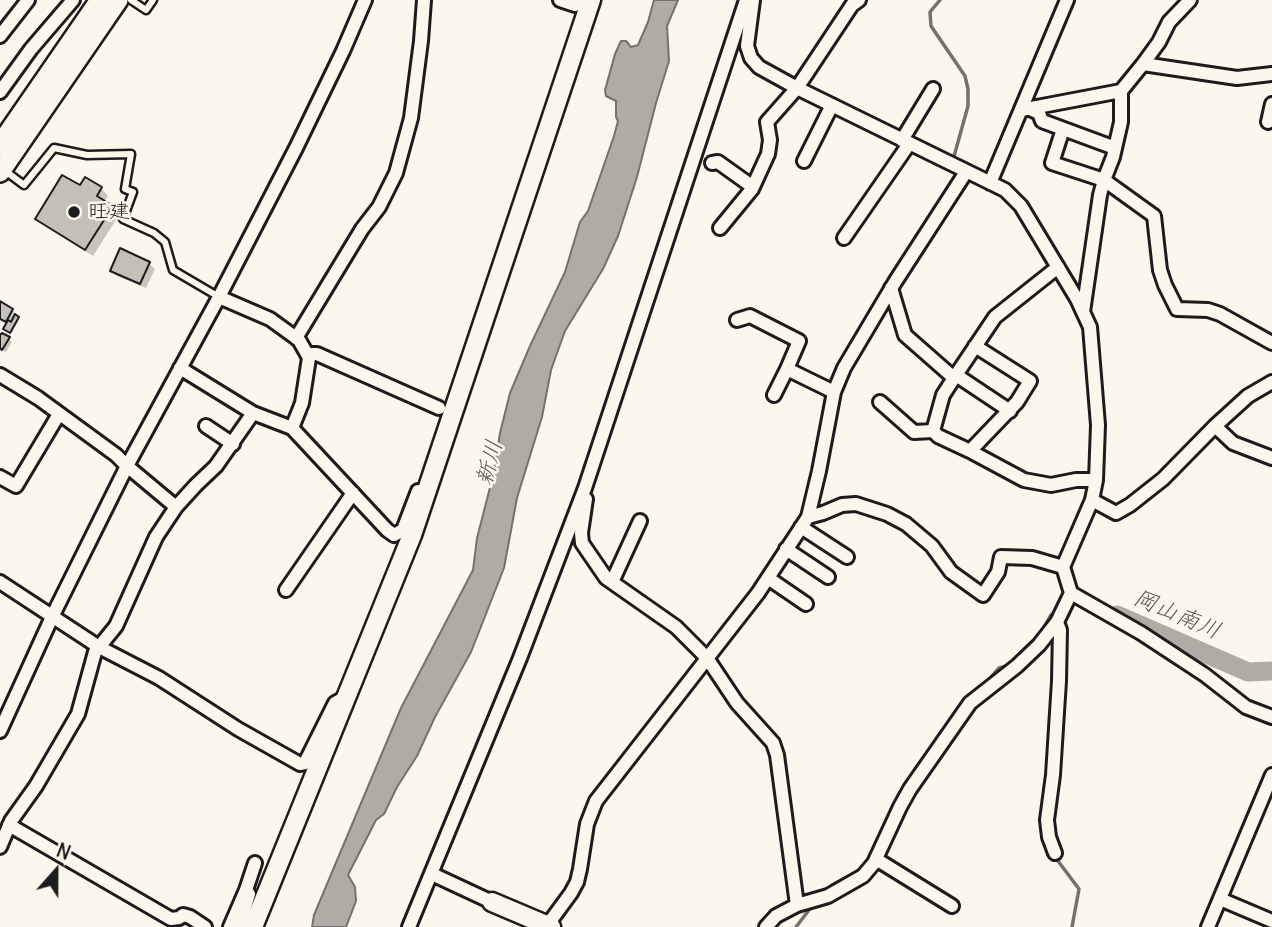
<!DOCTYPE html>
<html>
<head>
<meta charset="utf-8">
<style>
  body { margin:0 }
  #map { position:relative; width:1272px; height:927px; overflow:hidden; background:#fbf7ec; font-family:Delius,sans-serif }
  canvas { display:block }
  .north { position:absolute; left:21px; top:836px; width:70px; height:70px; -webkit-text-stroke:5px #fbf7ec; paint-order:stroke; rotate:21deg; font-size:19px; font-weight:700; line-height:28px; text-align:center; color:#1c1c1c }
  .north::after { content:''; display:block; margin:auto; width:24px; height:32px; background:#1c1c1c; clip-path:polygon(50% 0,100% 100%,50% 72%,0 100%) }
</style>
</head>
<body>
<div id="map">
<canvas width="1272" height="927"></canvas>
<div class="north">N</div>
</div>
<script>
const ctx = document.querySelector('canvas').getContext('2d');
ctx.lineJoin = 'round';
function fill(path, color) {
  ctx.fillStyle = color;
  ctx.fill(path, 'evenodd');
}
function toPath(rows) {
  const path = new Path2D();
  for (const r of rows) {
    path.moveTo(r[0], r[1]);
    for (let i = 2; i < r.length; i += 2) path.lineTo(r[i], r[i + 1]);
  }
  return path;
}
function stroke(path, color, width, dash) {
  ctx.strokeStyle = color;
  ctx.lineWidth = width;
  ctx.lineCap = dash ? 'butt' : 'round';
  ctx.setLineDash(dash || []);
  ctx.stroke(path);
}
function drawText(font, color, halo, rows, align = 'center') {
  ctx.font = font + ' Delius,"Klee One",sans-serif';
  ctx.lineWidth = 5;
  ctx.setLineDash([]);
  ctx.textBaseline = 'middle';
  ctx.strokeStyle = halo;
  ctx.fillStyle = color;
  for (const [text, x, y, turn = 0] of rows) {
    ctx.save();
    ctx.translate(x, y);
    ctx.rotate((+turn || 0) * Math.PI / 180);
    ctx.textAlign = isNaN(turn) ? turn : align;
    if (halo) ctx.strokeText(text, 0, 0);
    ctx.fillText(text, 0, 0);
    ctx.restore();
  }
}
const water = toPath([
  [654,0,678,0,667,26,669,61,656,103,637,177,618,236,603,269,565,331,551,370,542,417,517,498,504,568,471,652,435,717,417,756,397,787,384,814,376,820,348,875,355,887,356,901,346,927,312,927,314,915,401,708,473,570,477,538,494,472,500,433,510,393,530,346,565,272,580,222,588,211,614,136,618,121,616,117,616,101,606,96,605,90,615,54,621,41,626,41,631,47,638,45,648,22,654,0]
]);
const shadow = toPath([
  [80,187,101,188,108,196,104,202,119,215,93,256,45,226,37,218],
  [120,251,149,264,155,269,146,288,117,276,112,270],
  [0,303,12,311,16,314,14,316,19,319,12,333,6,330,8,323,0,318],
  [0,337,9,339,12,342,6,352,0,348]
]);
const stream = toPath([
  [940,0,930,12,931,26,965,76,968,89,968,106,953,160],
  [872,852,899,794,964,700,970,694,986,683,999,668,1006,666,1013,660,1040,634,1051,615],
  [1055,857,1079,889,1072,927],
  [832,885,856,872,866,864,869,858],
  [796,927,812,906]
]);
const river = toPath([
  [1117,615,1248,672,1272,671]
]);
const building = toPath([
  [62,175,80,185,85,177,102,187,97,196,113,206,85,250,35,219,62,175],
  [120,248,150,262,140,284,110,271,120,248],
  [0,301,13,309,6,322,0,319,0,301],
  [15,314,19,317,10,333,3,329,8,320,11,322,15,314],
  [2,333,10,337,2,350,0,348,0,335,2,333]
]);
const lane = toPath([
  [131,0,146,10,153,0],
  [4,170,24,185,54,148,87,155,131,154,125,189,133,192,123,219,154,233,165,242,173,270,219,297]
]);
const street = toPath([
  [560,0,575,5,577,0],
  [753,0,747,46,751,58,759,67,797,88,1005,190,1021,206,1077,299,1090,327,1098,425,1096,480,1092,500,1063,567,1071,593,1057,622,1039,645,1017,666,970,703,910,789,900,807,874,863,863,876,828,896,797,905,776,916,766,927],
  [0,36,28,0],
  [1143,64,1159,42,1169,22,1190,0],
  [0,92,31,49,73,0],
  [1028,108,1039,113,1042,121,1115,148],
  [1021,110,1121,91],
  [1268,122,1272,104],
  [1063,129,1052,163,1104,180,1113,157,1121,122,1121,91,1143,64,1237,78,1272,74],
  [902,140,933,89],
  [804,161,832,105],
  [712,163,718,162,753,187],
  [990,183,1067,0],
  [720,228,752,189,768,154,770,140,767,122,797,88,852,5,859,0],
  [844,238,909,144],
  [891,288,905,335,954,378,943,395,933,431,938,436,970,451,1024,480,1051,485,1076,480,1096,480],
  [219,297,270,319,299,340,307,354,309,358,302,403,292,428],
  [1083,312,1100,195,1104,180,1154,216,1160,270,1165,285,1177,309,1208,310,1220,314,1272,343],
  [737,320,750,316,799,341,787,369,834,392],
  [296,338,362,229,379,207,396,173,411,118,421,41,424,0],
  [307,354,317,354,439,408],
  [180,368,253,413,292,428,387,530,394,535,403,530,418,491],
  [0,375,38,398,116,455,127,466,176,507,156,537,116,626,95,652,78,714,36,786,11,821,0,847],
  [956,375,1010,411],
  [954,378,995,317,1058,267],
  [774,395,787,369],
  [880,402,914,432,933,431],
  [206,426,233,444],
  [1215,426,1233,443,1272,458],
  [970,451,1017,402,1030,381,975,346],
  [0,477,16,486,59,414],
  [586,499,581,533,582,543,606,578,676,627,707,658,737,703,773,743,777,755,797,905],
  [1092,500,1116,513,1130,505,1163,479,1215,426,1248,396,1272,382],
  [176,507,196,485,216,466,253,413],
  [808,517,823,513,842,505,856,504,887,514,906,524,932,546,951,572,983,595,998,572,1001,557,1032,558,1063,567],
  [801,527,847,557],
  [786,549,828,577],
  [768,578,806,604],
  [0,582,99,647,159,678,238,729,300,764,305,763,335,703,344,698],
  [612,582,640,521],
  [286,590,353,493],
  [1071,593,1141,633,1205,675,1246,707,1272,717],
  [0,731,52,617,127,466,219,297,296,148,343,51,365,0],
  [9,825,171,919,179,918,183,915,190,917,205,927],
  [1055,853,1049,837,1047,820,1053,775,1059,681,1060,630,1057,622],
  [876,859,952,906],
  [432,874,492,902],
  [246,890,255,863],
  [1220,899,1272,921],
  [230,927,246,890,249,894,239,927],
  [409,927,520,658,585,488,746,0],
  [546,927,571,893,577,882,580,869,587,824,596,801,758,593,808,517,819,471,834,392,844,368,895,282,966,172],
  [1208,927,1272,775]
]);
const secondary = toPath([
  [492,902,551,927],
  [253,927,412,535,591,0]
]);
const primary = toPath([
  [0,145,100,0],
  [0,172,118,0]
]);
const markers = [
  [74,212,7,"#1c1c1c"]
];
const poiNames = [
  ["旺建",88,212]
];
const waterNames = [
  ["新川",490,463,-75],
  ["岡山南川",1177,615,23]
];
fill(water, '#afaca5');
stroke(water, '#74726e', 2);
fill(shadow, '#0003');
stroke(stream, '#74726e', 3.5);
stroke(river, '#afaca5', 19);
fill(building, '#c3c0b8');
stroke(building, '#1c1c1c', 2);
stroke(lane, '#1c1c1c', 11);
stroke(street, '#1c1c1c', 18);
stroke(secondary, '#1c1c1c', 23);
stroke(primary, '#1c1c1c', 24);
stroke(lane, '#fbf7ec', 6);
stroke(street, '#fbf7ec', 12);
stroke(secondary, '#fbf7ec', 18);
stroke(primary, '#fbf7ec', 19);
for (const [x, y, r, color] of markers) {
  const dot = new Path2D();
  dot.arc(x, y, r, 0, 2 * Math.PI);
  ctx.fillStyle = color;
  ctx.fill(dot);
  stroke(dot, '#fbf7ec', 2.5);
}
drawText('21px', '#1c1c1c', '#fbf7ec', poiNames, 'left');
drawText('italic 23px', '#575653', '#fbf7ec', waterNames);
</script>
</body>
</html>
